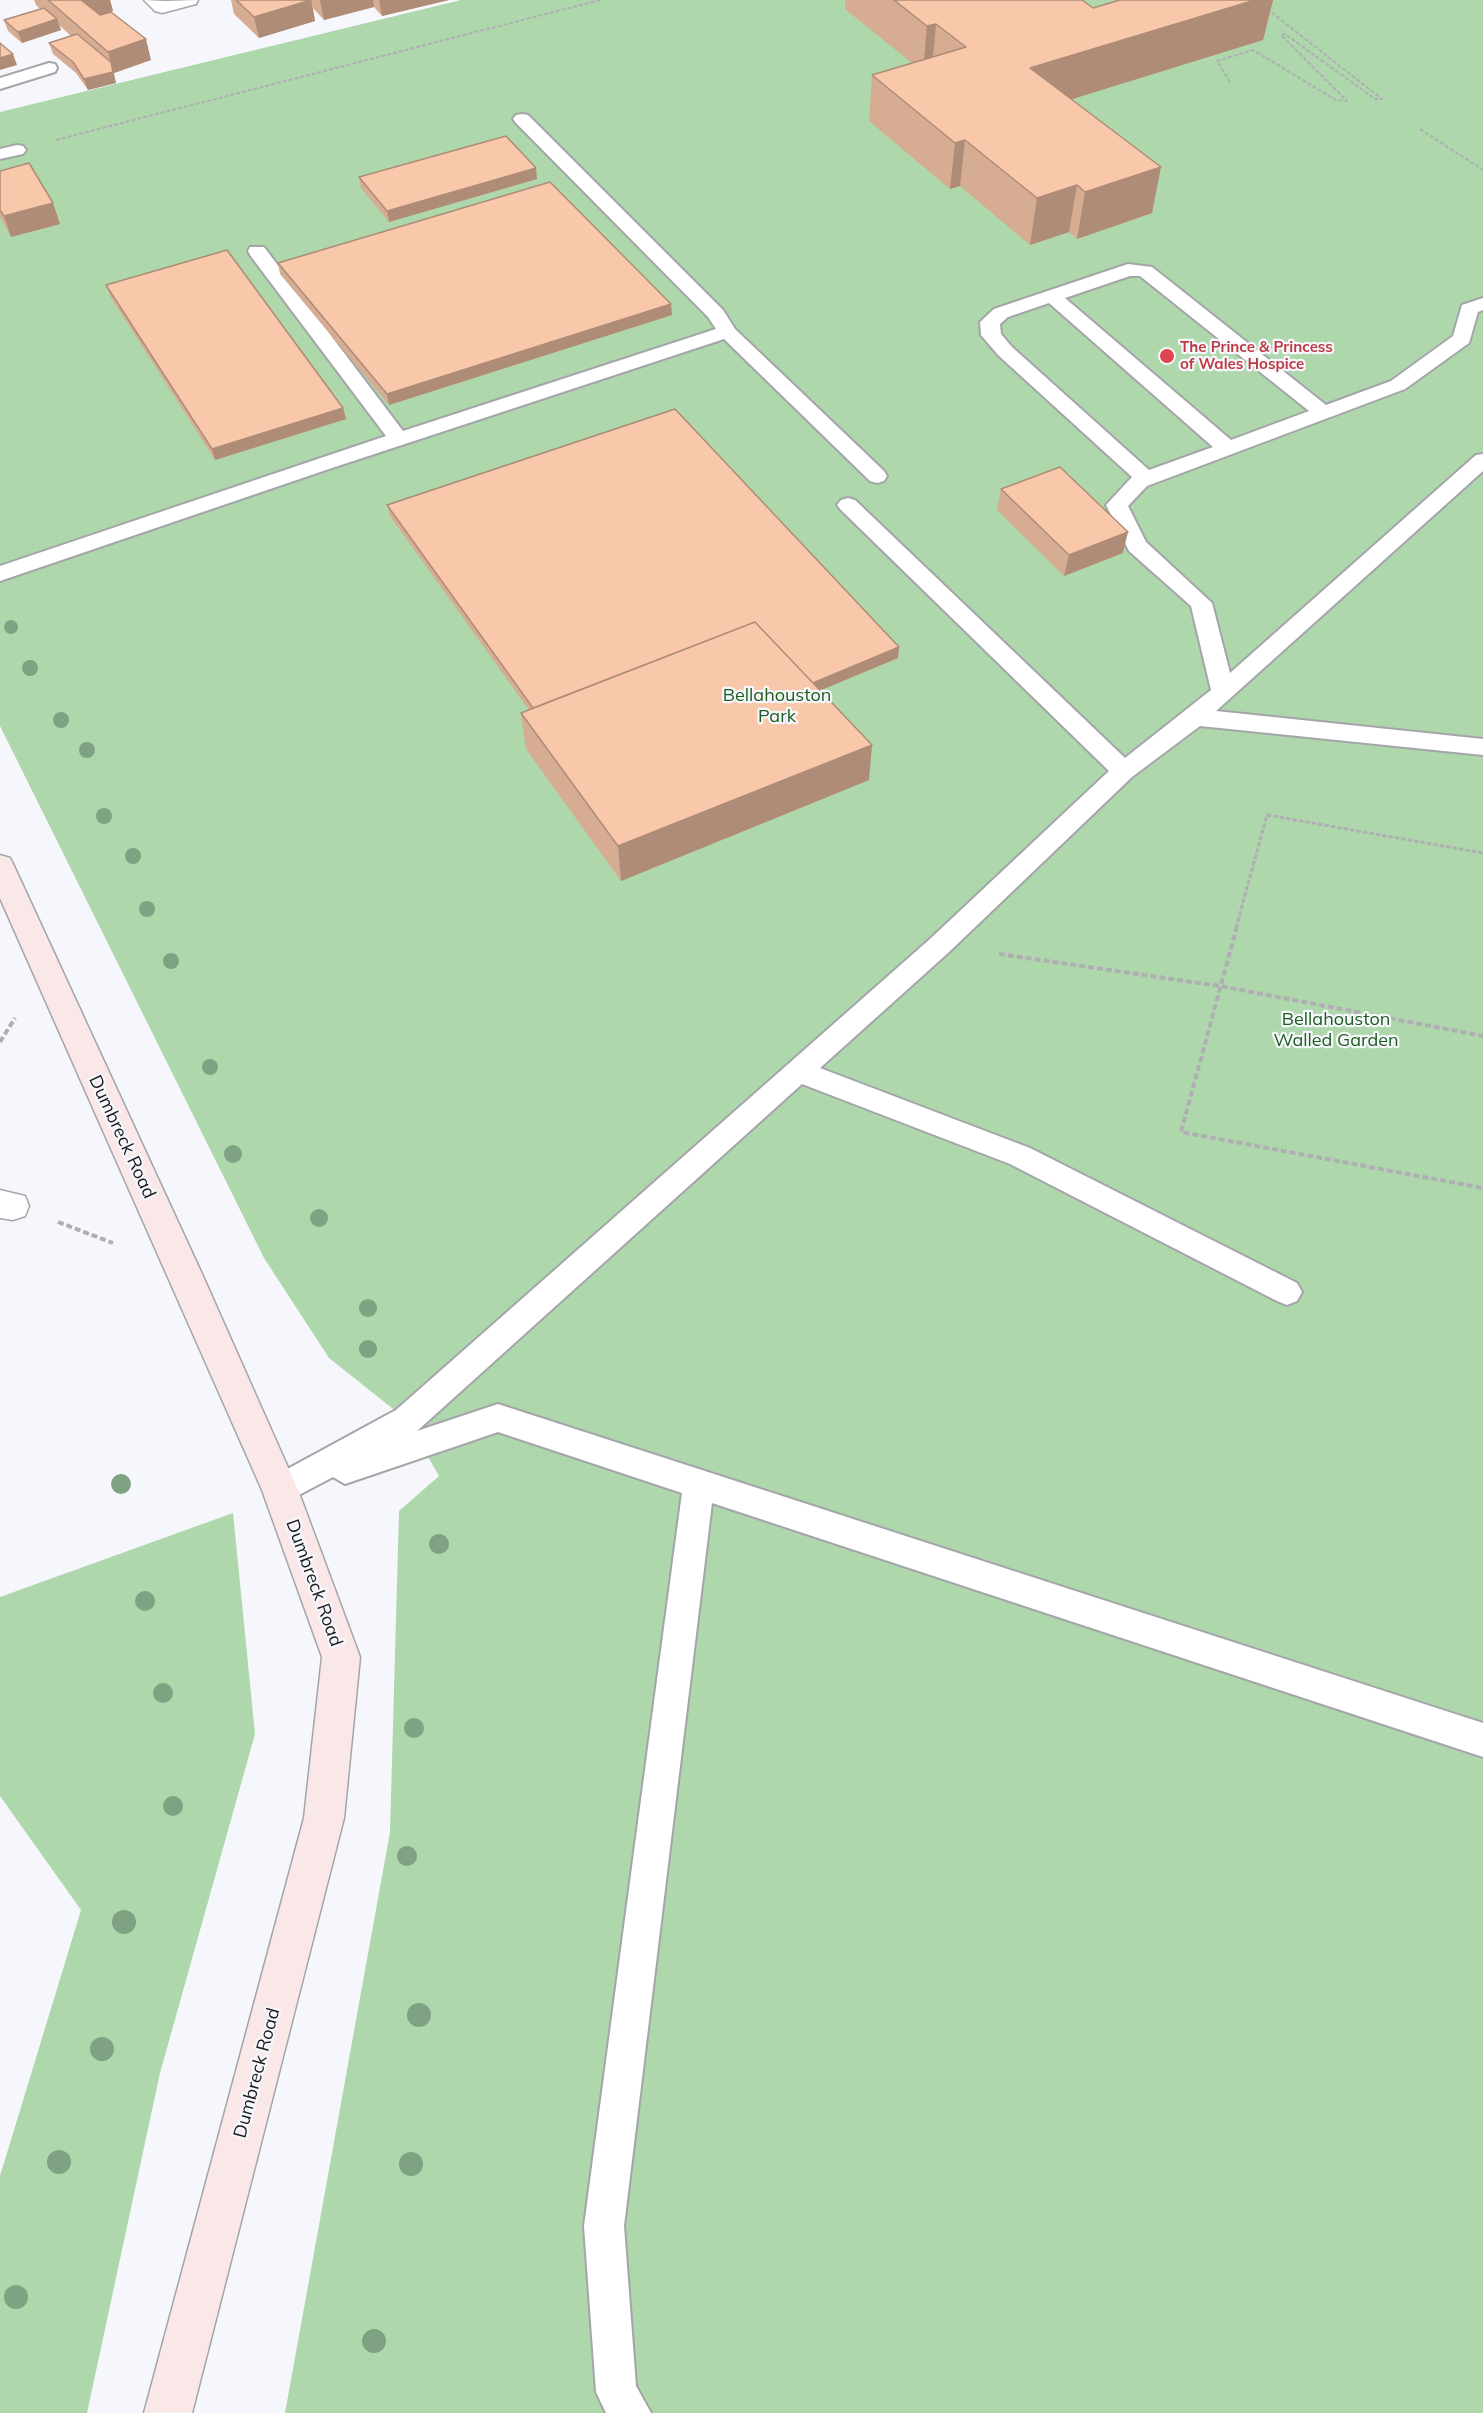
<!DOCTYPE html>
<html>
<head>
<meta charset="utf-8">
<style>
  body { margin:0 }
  canvas { display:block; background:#f6f7fc }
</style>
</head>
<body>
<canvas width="1483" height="2413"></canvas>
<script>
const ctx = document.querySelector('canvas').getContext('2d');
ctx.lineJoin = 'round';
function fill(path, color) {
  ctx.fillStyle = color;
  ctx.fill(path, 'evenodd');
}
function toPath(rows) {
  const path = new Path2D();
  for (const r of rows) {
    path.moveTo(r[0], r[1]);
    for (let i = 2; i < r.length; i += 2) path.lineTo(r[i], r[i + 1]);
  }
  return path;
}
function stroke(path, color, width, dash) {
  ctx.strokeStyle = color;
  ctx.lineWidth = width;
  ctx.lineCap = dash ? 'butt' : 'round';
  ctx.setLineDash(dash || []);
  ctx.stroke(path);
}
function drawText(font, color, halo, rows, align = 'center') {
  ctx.font = font + ' Mulish,sans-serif';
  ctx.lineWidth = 4.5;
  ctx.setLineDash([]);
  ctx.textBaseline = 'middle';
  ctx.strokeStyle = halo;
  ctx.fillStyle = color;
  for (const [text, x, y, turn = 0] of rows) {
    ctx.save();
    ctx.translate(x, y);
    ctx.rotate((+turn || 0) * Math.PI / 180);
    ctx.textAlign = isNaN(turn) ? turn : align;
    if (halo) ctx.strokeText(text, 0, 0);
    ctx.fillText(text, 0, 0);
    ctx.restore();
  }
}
const green = toPath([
  [461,0,1483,0,1483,2413,285,2413,390,1832,399,1511,439,1476,407,1420,329,1358,264,1258,0,726,0,112],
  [233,1513,255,1734,160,2073,87,2413,0,2413,0,2176,81,1910,0,1796,0,1597]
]);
const pathFar2 = toPath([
  [1230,82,1217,61,1253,50,1336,100,1347,101,1281,35,1285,34,1375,99,1382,99,1267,9],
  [1420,129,1483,170],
  [56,140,600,0]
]);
const pathFar1 = toPath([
  [1236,928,1267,815,1483,853]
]);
const path = toPath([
  [1237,926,1181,1132,1483,1188],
  [999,954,1220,986,1483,1036],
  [0,1042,15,1018],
  [58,1222,113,1243]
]);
const lane = toPath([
  [49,63,55,64,57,68,55,72,0,89,0,78,49,63],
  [522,114,528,115,723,310,735,329,884,471,887,476,884,481,877,483,870,481,724,339,329,469,0,581,0,566,386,436,250,255,248,251,250,247,264,247,403,431,716,329,708,317,516,123,513,119,516,115,522,114],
  [17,145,23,146,26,150,23,154,0,159,0,149,17,145],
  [1128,264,1152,267,1326,405,1391,381,1453,336,1462,305,1483,298,1483,310,1478,312,1469,343,1405,389,1147,486,1128,506,1146,542,1212,603,1230,673,1476,455,1483,454,1483,471,1216,711,1483,739,1483,755,1200,726,1132,777,948,953,820,1068,1030,1148,1297,1283,1302,1292,1297,1301,1287,1305,1277,1301,1010,1164,802,1084,417,1431,498,1404,1483,1723,1483,1757,712,1503,624,2226,636,2386,651,2413,606,2413,596,2392,584,2226,682,1493,498,1432,345,1484,333,1477,280,1505,269,1501,264,1490,269,1479,396,1410,930,939,1109,771,841,510,837,505,841,500,848,498,855,500,1125,758,1211,690,1191,606,1129,551,1106,505,1132,477,998,355,981,335,980,322,994,309,1128,264],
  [1130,276,1140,276,1309,411,1231,440,1065,298,1130,276],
  [1049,303,1213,447,1149,470,1012,347,1001,334,1000,324,1008,317,1049,303]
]);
const street = toPath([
  [144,0,165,1,198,0,196,4,162,13,155,11,144,0],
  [0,1190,25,1196,29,1206,25,1216,13,1220,0,1218,0,1190]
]);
const secondary = toPath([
  [0,855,10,858,14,866,202,1274,298,1490,360,1657,344,1818,192,2413,144,2413,304,1818,322,1657,262,1490,0,898,0,855]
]);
const trees = [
  [11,627,7],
  [30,668,8],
  [61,720,8],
  [87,750,8],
  [104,816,8],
  [133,856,8],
  [147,909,8],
  [171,961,8],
  [210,1067,8],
  [233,1154,9],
  [319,1218,9],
  [368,1308,9],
  [368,1349,9],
  [121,1484,10],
  [439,1544,10],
  [145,1601,10],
  [163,1693,10],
  [414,1728,10],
  [173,1806,10],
  [407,1856,10],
  [124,1922,12],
  [419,2015,12],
  [102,2049,12],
  [59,2162,12],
  [411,2164,12],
  [16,2297,12],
  [374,2341,12]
];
const wall = toPath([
  [34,0,110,0,113,11,103,14,151,60,114,73,116,83,88,90,76,73,53,54,49,43,71,36,59,25,61,30,22,43,8,31,4,20,40,9,36,5],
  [231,0,449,0,382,16,374,7,324,20,313,8,315,21,259,38,234,14],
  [845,0,1082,0,1093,8,1120,0,1273,0,1263,40,1072,99,1152,213,1077,239,1069,232,1030,245,960,186,950,189,869,121,872,75,912,63,845,9],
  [0,171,53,203,60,224,11,237,0,217],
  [359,177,537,179,389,222,361,188],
  [278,263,671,304,672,315,389,405,280,274],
  [106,285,343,408,346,419,215,460,110,296],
  [1001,489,1123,553,1064,576,997,510],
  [387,505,898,658,820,690,869,780,621,881,526,749,521,713,529,710,390,516]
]);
const shadedWall = toPath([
  [80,0,110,0,113,11,86,20],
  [311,0,315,21,259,38,254,17],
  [320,0,373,0,374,7,324,20],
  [379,0,449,0,382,16],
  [1255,0,1273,0,1263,40,1024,114,1030,68],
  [57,19,61,30,22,43,18,32],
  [936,24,932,69,923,72,927,26],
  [146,39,151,60,114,73,108,52],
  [13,54,17,65,0,70,0,58],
  [111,62,116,83,88,90,84,79],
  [965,140,960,186,950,189,955,143],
  [1161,167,1152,213,1077,239,1085,192],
  [536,168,537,179,389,222,387,211],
  [1077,185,1069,232,1030,245,1037,198],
  [53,203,60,224,11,237,4,216],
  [671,304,672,315,389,405,387,394],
  [343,408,346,419,215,460,212,449],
  [1128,532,1123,553,1064,576,1069,555],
  [899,647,898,658,795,701,795,690],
  [872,745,869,780,621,881,618,846]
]);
const building = toPath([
  [48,0,81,0,100,15,111,12,146,39,108,52,48,0],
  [236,0,311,0,254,17,236,0],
  [894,0,1082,0,1093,8,1120,0,1255,0,1030,68,1161,167,1085,192,1077,185,1037,198,965,140,955,143,872,75,966,47,936,24,927,26,894,0],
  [44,8,57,19,18,32,4,20,44,8],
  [77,34,111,62,113,72,84,79,73,62,49,43,77,34],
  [0,43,13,54,0,58,0,43],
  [506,136,536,168,387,211,359,177,506,136],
  [29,163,53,203,4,216,0,210,0,171,29,163],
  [550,182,671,304,387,394,278,263,550,182],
  [227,250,343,408,212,449,106,285,227,250],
  [675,409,899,647,813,683,755,622,533,708,387,505,675,409],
  [1060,467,1128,532,1069,555,1001,489,1060,467],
  [755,622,872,745,618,846,521,713,755,622]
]);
const markers = [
  [1167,356,8,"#e0444e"]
];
const farHealthnames = [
  ["The Prince & Princess",1180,347],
  ["of Wales Hospice",1180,364]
];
const parkNames = [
  ["Bellahouston",777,696],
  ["Park",777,717],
  ["Bellahouston",1336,1020],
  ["Walled Garden",1336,1041]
];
const streetNames = [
  ["Dumbreck Road",122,1137,65],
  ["Dumbreck Road",314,1583,70],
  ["Dumbreck Road",257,2073,-75]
];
fill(green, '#aed7ac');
stroke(lane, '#a4a5a9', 4);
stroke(street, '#a4a5a9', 3);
stroke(secondary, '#a4a5a9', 3);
stroke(pathFar2, '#afafb3', 2, [4, 2]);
stroke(pathFar1, '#afafb3', 3, [4.5, 2]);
stroke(path, '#afafb3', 4, [6, 3]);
fill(lane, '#fff');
fill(street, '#fff');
fill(secondary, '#fae7e8');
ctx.fillStyle = '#7ea282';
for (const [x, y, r] of trees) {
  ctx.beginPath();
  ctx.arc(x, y, r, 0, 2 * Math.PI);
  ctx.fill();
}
fill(wall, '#d6ac93');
fill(shadedWall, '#ae8c78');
fill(building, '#f9c8ab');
stroke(building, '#ae8c78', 1.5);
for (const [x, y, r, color] of markers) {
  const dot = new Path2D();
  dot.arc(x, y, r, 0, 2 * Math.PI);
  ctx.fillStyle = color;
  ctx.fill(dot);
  stroke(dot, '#f6f7fc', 2);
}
drawText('bold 15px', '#be3a42', '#f6f7fc', farHealthnames, 'left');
drawText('18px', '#1c5d1e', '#f6f7fc', parkNames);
drawText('18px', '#1a1a1c', '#f6f7fc', streetNames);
</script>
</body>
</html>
